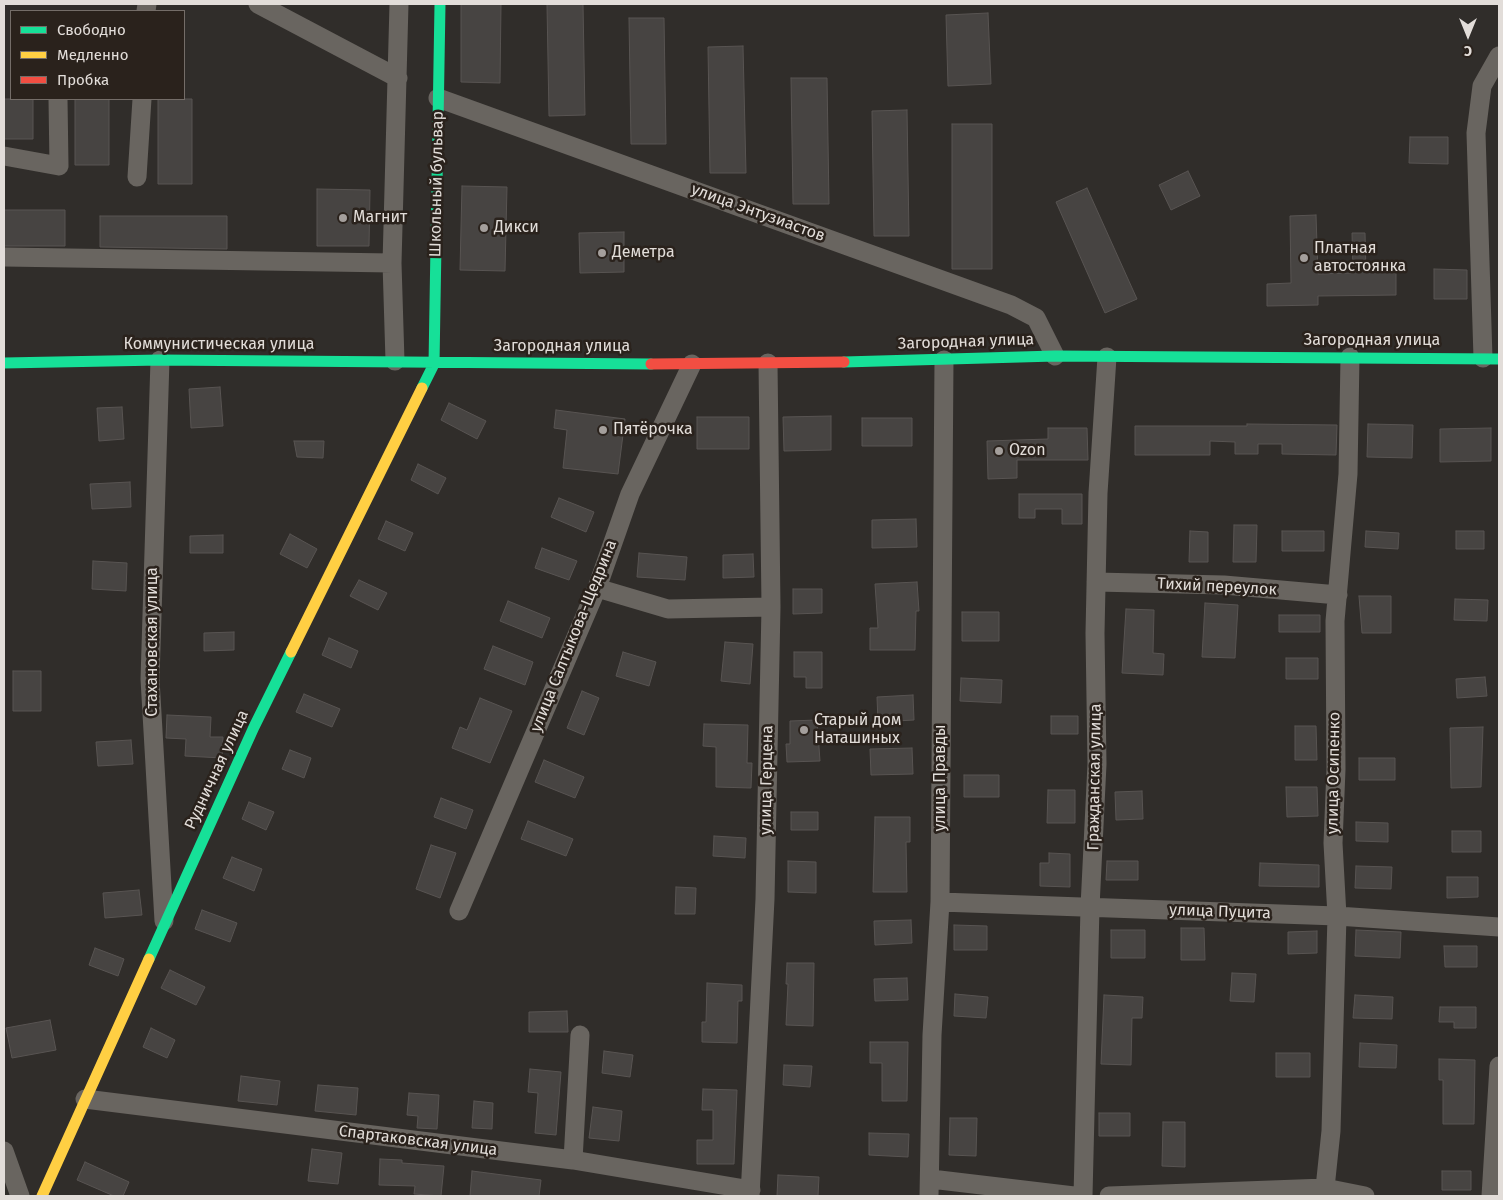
<!DOCTYPE html>
<html>
<head>
<meta charset="utf-8">
<style>
  body { margin:0 }
  #map { position:relative; width:1503px; height:1200px; overflow:hidden; background:#302d2a; font-family:"Fira Sans",sans-serif }
  canvas { display:block }
  .frame { position:absolute; inset:0; border:5px solid #e2ddd9; pointer-events:none }
  .legend { position:absolute; left:10px; top:10px; width:175px; height:90px; box-sizing:border-box; background:#2a221c; border:1px solid #746d68; margin:0; padding:6px 9px; list-style:none; font-size:15px; color:#e2ddd9 }
  .legend li { display:flex; align-items:center; gap:10px; height:25px }
  .legend b { width:25px; border:1px solid #746d68 }
  .north { position:absolute; left:1443px; top:10px; width:50px; height:50px; -webkit-text-stroke:4px #2a221c; paint-order:stroke; rotate:180deg; font-size:14px; font-weight:700; line-height:20px; text-align:center; color:#e2ddd9 }
  .north::after { content:''; display:block; margin:auto; width:18px; height:22px; background:#e2ddd9; clip-path:polygon(50% 0,100% 100%,50% 72%,0 100%) }
</style>
</head>
<body>
<div id="map">
<canvas width="1503" height="1200"></canvas>
<div class="frame"></div>
<ul class="legend">
<li><b style="height:6px;background:#16e098"></b>Свободно</li>
<li><b style="height:6px;background:#ffcf43"></b>Медленно</li>
<li><b style="height:6px;background:#f24e42"></b>Пробка</li>
</ul>
<div class="north">С</div>
</div>
<script>
const ctx = document.querySelector('canvas').getContext('2d');
ctx.lineJoin = 'round';
function fill(path, color) {
  ctx.fillStyle = color;
  ctx.fill(path, 'evenodd');
}
function toPath(rows) {
  const path = new Path2D();
  for (const r of rows) {
    path.moveTo(r[0], r[1]);
    for (let i = 2; i < r.length; i += 2) path.lineTo(r[i], r[i + 1]);
  }
  return path;
}
function stroke(path, color, width, dash) {
  ctx.strokeStyle = color;
  ctx.lineWidth = width;
  ctx.lineCap = dash ? 'butt' : 'round';
  ctx.setLineDash(dash || []);
  ctx.stroke(path);
}
function drawText(font, color, halo, rows, align = 'center') {
  ctx.font = font + ' "Fira Sans",sans-serif';
  ctx.lineWidth = 5;
  ctx.setLineDash([]);
  ctx.textBaseline = 'middle';
  ctx.strokeStyle = halo;
  ctx.fillStyle = color;
  for (const [text, x, y, turn = 0] of rows) {
    ctx.save();
    ctx.translate(x, y);
    ctx.rotate((+turn || 0) * Math.PI / 180);
    ctx.textAlign = isNaN(turn) ? turn : align;
    if (halo) ctx.strokeText(text, 0, 0);
    ctx.fillText(text, 0, 0);
    ctx.restore();
  }
}
const building = toPath([
  [461,4,501,4,500,83,461,82,461,4],
  [547,4,583,4,585,115,549,116,547,4],
  [988,13,991,84,948,86,946,15,988,13],
  [629,18,664,18,666,144,631,144,629,18],
  [743,46,746,173,710,173,708,47,743,46],
  [791,78,827,78,829,204,793,204,791,78],
  [4,99,33,99,33,139,4,139,4,99],
  [75,99,109,99,109,165,75,165,75,99],
  [158,99,192,99,192,184,158,184,158,99],
  [907,110,909,236,874,236,872,111,907,110],
  [952,124,992,124,992,269,952,269,952,124],
  [1410,137,1448,137,1448,164,1409,163,1410,137],
  [1188,171,1200,196,1171,210,1159,185,1188,171],
  [462,186,507,187,505,271,460,270,462,186],
  [1087,188,1137,299,1105,313,1056,202,1087,188],
  [317,189,370,190,369,246,317,246,317,189],
  [4,210,65,210,65,246,4,246,4,210],
  [1316,215,1318,274,1353,273,1352,233,1365,233,1366,271,1396,271,1396,295,1318,296,1318,305,1267,306,1267,284,1291,283,1290,216,1316,215],
  [100,216,227,216,227,249,100,247,100,216],
  [624,232,624,272,580,273,579,233,624,232],
  [1434,269,1467,270,1467,299,1434,299,1434,269],
  [220,387,223,426,191,428,189,389,220,387],
  [449,403,486,421,477,439,441,420,449,403],
  [122,407,124,439,99,441,97,408,122,407],
  [556,410,625,419,618,474,563,468,567,430,554,428,556,410],
  [831,416,831,450,784,451,783,417,831,416],
  [697,417,749,417,749,449,697,449,697,417],
  [862,418,912,418,912,446,862,446,862,418],
  [1247,424,1337,425,1336,455,1282,454,1282,444,1258,444,1258,454,1235,454,1235,442,1210,441,1210,455,1135,455,1135,426,1247,426,1247,424],
  [1368,424,1413,425,1412,458,1367,457,1368,424],
  [1048,428,1087,428,1088,460,1017,460,1017,478,988,479,987,441,1048,439,1048,428],
  [1491,428,1491,461,1440,462,1440,429,1491,428],
  [294,441,324,441,323,458,297,457,294,441],
  [418,464,446,478,438,494,411,480,418,464],
  [130,482,131,507,92,509,90,484,130,482],
  [1019,494,1082,494,1082,524,1062,524,1062,509,1035,509,1035,518,1019,518,1019,494],
  [559,498,594,512,586,532,551,517,559,498],
  [916,519,917,547,872,548,872,520,916,519],
  [386,521,413,533,405,551,378,539,386,521],
  [1234,525,1257,525,1256,562,1233,562,1234,525],
  [1190,531,1208,532,1208,562,1189,562,1190,531],
  [1282,531,1324,531,1324,551,1282,551,1282,531],
  [1366,531,1399,533,1398,549,1365,547,1366,531],
  [1456,531,1484,531,1484,549,1456,549,1456,531],
  [290,534,317,549,307,568,280,554,290,534],
  [223,535,223,553,190,553,190,536,223,535],
  [542,548,577,561,569,580,535,568,542,548],
  [639,553,687,557,685,580,637,577,639,553],
  [753,554,754,577,723,578,723,555,753,554],
  [93,561,127,563,126,591,92,589,93,561],
  [359,580,387,593,378,610,350,596,359,580],
  [917,582,919,611,916,611,915,650,870,650,870,628,878,628,875,584,917,582],
  [793,589,822,589,822,613,793,614,793,589],
  [1359,596,1391,596,1391,633,1362,633,1359,596],
  [1455,599,1488,600,1487,621,1454,620,1455,599],
  [508,601,550,618,542,638,500,621,508,601],
  [1205,603,1238,605,1235,658,1202,657,1205,603],
  [1126,609,1154,610,1153,653,1164,654,1163,675,1122,673,1126,609],
  [962,612,999,612,999,641,962,641,962,612],
  [1279,615,1320,615,1320,632,1279,632,1279,615],
  [234,632,234,650,204,651,204,633,234,632],
  [329,638,358,651,351,668,322,655,329,638],
  [725,642,753,644,750,684,721,681,725,642],
  [493,646,533,662,525,685,484,669,493,646],
  [623,652,656,662,649,686,616,676,623,652],
  [794,652,822,652,822,688,806,688,806,677,794,677,794,652],
  [1286,658,1318,658,1318,679,1286,679,1286,658],
  [13,671,41,671,41,711,13,711,13,671],
  [1485,677,1487,696,1457,698,1456,679,1485,677],
  [961,678,1002,680,1001,703,960,701,961,678],
  [582,691,599,698,584,735,567,728,582,691],
  [304,694,340,709,332,727,296,712,304,694],
  [913,695,914,720,878,722,877,697,913,695],
  [480,698,512,711,490,763,452,748,460,727,467,730,480,698],
  [167,715,211,717,210,737,223,737,222,758,185,756,186,739,166,738,167,715],
  [1051,716,1078,716,1078,734,1051,734,1051,716],
  [817,720,820,761,787,762,786,744,790,744,790,721,817,720],
  [704,724,748,725,747,763,752,763,751,788,716,787,716,747,703,746,704,724],
  [1295,726,1316,726,1317,760,1295,760,1295,726],
  [1483,727,1481,787,1451,788,1450,728,1483,727],
  [131,740,133,764,98,766,96,742,131,740],
  [912,748,913,774,871,775,870,749,912,748],
  [290,750,311,758,304,778,282,769,290,750],
  [1359,758,1395,758,1395,780,1359,780,1359,758],
  [544,760,584,777,575,798,535,782,544,760],
  [964,775,999,775,999,797,964,797,964,775],
  [1286,787,1317,787,1318,816,1287,817,1286,787],
  [1048,790,1075,790,1075,823,1047,823,1048,790],
  [1142,791,1143,819,1116,820,1115,792,1142,791],
  [441,798,473,810,466,829,434,817,441,798],
  [249,802,274,812,266,830,242,819,249,802],
  [791,812,818,812,818,830,791,830,791,812],
  [875,817,910,817,910,842,906,842,907,892,873,892,875,817],
  [528,821,573,839,566,856,521,839,528,821],
  [1356,822,1388,823,1388,842,1356,841,1356,822],
  [1452,831,1481,831,1481,852,1452,852,1452,831],
  [714,836,746,838,745,858,713,856,714,836],
  [431,845,456,853,440,898,416,889,431,845],
  [1049,853,1070,854,1070,887,1040,886,1040,863,1049,863,1049,853],
  [232,857,262,869,254,891,223,878,232,857],
  [788,861,816,862,816,893,788,892,788,861],
  [1107,861,1138,861,1138,880,1106,880,1107,861],
  [1260,863,1319,865,1319,887,1259,886,1260,863],
  [1356,866,1392,867,1391,889,1355,888,1356,866],
  [1447,877,1478,877,1478,897,1447,898,1447,877],
  [676,887,696,888,695,914,675,914,676,887],
  [139,890,142,915,105,918,103,893,139,890],
  [202,910,237,923,230,942,195,929,202,910],
  [911,920,912,943,875,945,874,921,911,920],
  [954,925,987,926,987,950,954,950,954,925],
  [1181,928,1204,928,1205,960,1181,960,1181,928],
  [1111,930,1145,930,1145,958,1111,958,1111,930],
  [1356,930,1401,932,1400,958,1355,956,1356,930],
  [1317,931,1317,953,1288,954,1288,932,1317,931],
  [1444,946,1477,946,1477,967,1445,967,1444,946],
  [95,948,124,959,118,976,89,965,95,948],
  [787,963,814,963,813,1026,786,1025,788,984,786,984,787,963],
  [170,970,205,987,196,1005,161,988,170,970],
  [1232,973,1256,974,1254,1002,1230,1001,1232,973],
  [907,978,908,1000,875,1001,874,979,907,978],
  [707,983,742,985,742,1001,738,1001,737,1043,702,1042,702,1022,706,1022,707,983],
  [955,994,988,997,986,1018,954,1016,955,994],
  [1104,995,1143,997,1142,1018,1132,1018,1131,1065,1101,1064,1104,995],
  [1355,995,1393,997,1392,1019,1353,1018,1355,995],
  [1440,1007,1476,1007,1476,1028,1454,1028,1454,1022,1439,1022,1440,1007],
  [567,1011,568,1032,529,1032,529,1012,567,1011],
  [50,1020,56,1050,12,1058,6,1028,50,1020],
  [151,1028,175,1040,167,1058,143,1047,151,1028],
  [870,1042,908,1042,907,1101,882,1101,882,1063,870,1063,870,1042],
  [1360,1043,1397,1045,1396,1068,1359,1067,1360,1043],
  [604,1051,633,1055,630,1077,602,1073,604,1051],
  [1276,1053,1310,1053,1310,1077,1276,1077,1276,1053],
  [1439,1059,1475,1060,1474,1124,1443,1124,1443,1080,1439,1080,1439,1059],
  [784,1065,812,1066,810,1087,783,1085,784,1065],
  [530,1069,561,1072,556,1135,535,1133,538,1093,528,1092,530,1069],
  [241,1076,280,1081,277,1105,238,1101,241,1076],
  [318,1085,358,1088,356,1115,315,1111,318,1085],
  [703,1089,737,1090,734,1164,697,1164,697,1140,713,1140,713,1110,702,1110,703,1089],
  [409,1093,439,1095,437,1129,417,1128,418,1116,407,1115,409,1093],
  [474,1101,493,1103,492,1129,472,1128,474,1101],
  [593,1107,622,1111,619,1141,589,1138,593,1107],
  [1099,1113,1130,1113,1130,1136,1099,1136,1099,1113],
  [950,1118,977,1118,976,1156,949,1155,950,1118],
  [1163,1122,1185,1122,1185,1167,1162,1166,1163,1122],
  [869,1133,909,1134,908,1157,869,1155,869,1133],
  [312,1149,342,1153,338,1184,308,1181,312,1149],
  [380,1159,402,1160,402,1163,444,1166,441,1196,414,1194,415,1186,379,1185,380,1159],
  [85,1162,129,1182,123,1196,114,1196,77,1180,85,1162],
  [472,1171,541,1180,539,1196,470,1196,472,1171],
  [1442,1171,1471,1171,1471,1190,1442,1190,1442,1171],
  [778,1175,819,1177,818,1196,777,1196,778,1175]
]);
const street = toPath([
  [258,4,398,78],
  [146,11,147,4],
  [438,98,1011,305,1036,318,1055,356],
  [4,156,59,166,58,99],
  [137,177,142,99],
  [4,257,392,263],
  [1483,358,1476,133,1482,86,1499,56],
  [160,360,150,679,164,921],
  [395,361,392,263,399,4],
  [1096,582,1224,585,1338,595],
  [597,588,668,609,771,607],
  [940,902,1337,916,1499,927],
  [459,911,597,588,630,494,692,364],
  [85,1099,573,1160,751,1190],
  [4,1151,20,1196],
  [573,1160,580,1035],
  [931,1179,1074,1196],
  [1325,1188,1331,1131,1337,916,1333,843,1336,769,1335,621,1348,474,1350,357],
  [750,1196,765,899,771,607,768,363],
  [929,1196,932,1035,940,902,944,360],
  [1083,1196,1090,907,1097,764,1095,633,1098,493,1107,357],
  [1109,1196,1325,1188,1365,1196],
  [1491,1196,1499,1066]
]);
const fast = toPath([
  [844,362,1055,356,1499,359],
  [4,363,160,360,651,364],
  [422,388,434,364,440,4],
  [149,959,254,727,291,652]
]);
const slow = toPath([
  [291,652,422,388],
  [42,1196,149,959]
]);
const jam = toPath([
  [651,364,844,362]
]);
const markers = [
  [343,218,5,"#a49f9c"],
  [484,228,5,"#a49f9c"],
  [602,253,5,"#a49f9c"],
  [1304,258,5,"#a49f9c"],
  [603,430,5,"#a49f9c"],
  [999,451,5,"#a49f9c"],
  [804,730,5,"#a49f9c"]
];
const streetNames = [
  ["Школьный бульвар",437,184,-89],
  ["улица Энтузиастов",758,213,20],
  ["Загородная улица",1372,341],
  ["Загородная улица",966,342,-2],
  ["Коммунистическая улица",219,345],
  ["Загородная улица",562,347],
  ["Тихий переулок",1217,587,3],
  ["улица Салтыкова-Щедрина",574,636,-68],
  ["Стахановская улица",153,642,-90],
  ["Рудничная улица",217,770,-65],
  ["улица Осипенко",1334,773,-89],
  ["Гражданская улица",1095,777,-89],
  ["улица Правды",941,778,-90],
  ["улица Герцена",767,780,-89],
  ["улица Пуцита",1220,912,2],
  ["Спартаковская улица",418,1141,7]
];
const poiNames = [
  ["Магнит",353,218],
  ["Дикси",494,228],
  ["Платная",1314,249],
  ["автостоянка",1314,267],
  ["Деметра",612,253],
  ["Пятёрочка",613,430],
  ["Ozon",1009,451],
  ["Старый дом",814,721],
  ["Наташиных",814,739]
];
fill(building, '#474442');
stroke(building, '#585452', 1);
stroke(street, '#696560', 19);
stroke(fast, '#16e098', 11);
stroke(slow, '#ffcf43', 11);
stroke(jam, '#f24e42', 11);
for (const [x, y, r, color] of markers) {
  const dot = new Path2D();
  dot.arc(x, y, r, 0, 2 * Math.PI);
  ctx.fillStyle = color;
  ctx.fill(dot);
  stroke(dot, '#2a221c', 2);
}
drawText('16px', '#e2ddd9', '#2a221c', streetNames);
drawText('16px', '#e2ddd9', '#2a221c', poiNames, 'left');
</script>
</body>
</html>
